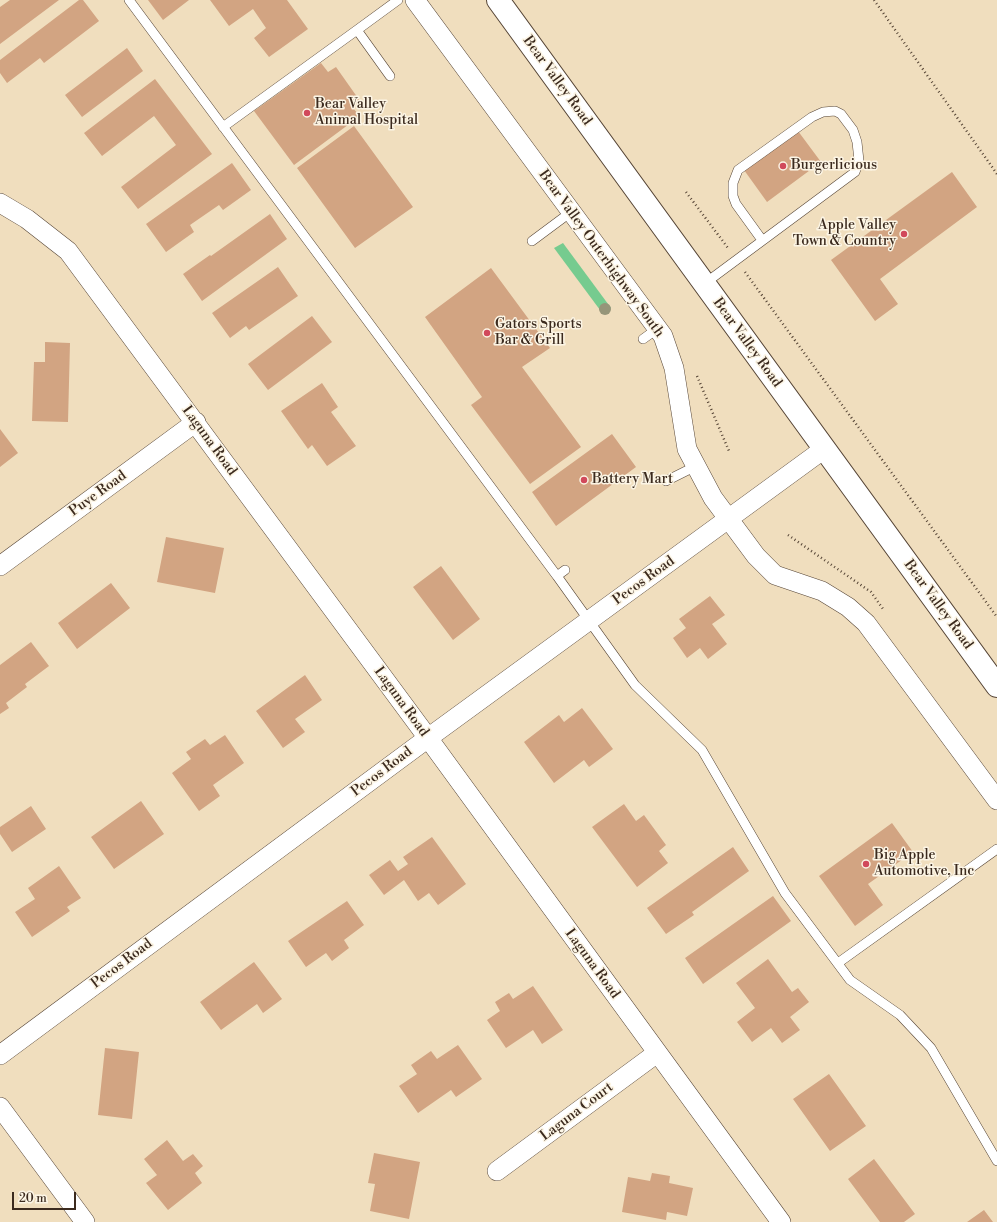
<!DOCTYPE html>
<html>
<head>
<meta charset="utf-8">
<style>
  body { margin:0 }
  #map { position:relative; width:997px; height:1222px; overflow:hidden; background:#f0debe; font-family:"Libre Bodoni",serif }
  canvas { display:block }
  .scale { position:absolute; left:12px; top:1192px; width:64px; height:18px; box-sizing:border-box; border:2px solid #3b2a1e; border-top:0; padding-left:5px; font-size:12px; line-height:14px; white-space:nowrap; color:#3b2a1e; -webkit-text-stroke:3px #fcf5e5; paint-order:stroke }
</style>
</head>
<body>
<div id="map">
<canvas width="997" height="1222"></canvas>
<div class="scale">20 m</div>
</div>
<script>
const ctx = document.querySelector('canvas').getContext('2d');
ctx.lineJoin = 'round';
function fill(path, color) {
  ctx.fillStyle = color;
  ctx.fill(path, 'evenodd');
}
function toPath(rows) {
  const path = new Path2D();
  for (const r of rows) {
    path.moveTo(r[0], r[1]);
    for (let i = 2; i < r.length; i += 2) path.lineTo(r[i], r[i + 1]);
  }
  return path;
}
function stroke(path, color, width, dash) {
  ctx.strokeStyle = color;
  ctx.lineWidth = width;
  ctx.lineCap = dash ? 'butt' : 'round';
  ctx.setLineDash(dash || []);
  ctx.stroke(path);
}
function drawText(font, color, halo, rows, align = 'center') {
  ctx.font = font + ' "Libre Bodoni",serif';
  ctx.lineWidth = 3;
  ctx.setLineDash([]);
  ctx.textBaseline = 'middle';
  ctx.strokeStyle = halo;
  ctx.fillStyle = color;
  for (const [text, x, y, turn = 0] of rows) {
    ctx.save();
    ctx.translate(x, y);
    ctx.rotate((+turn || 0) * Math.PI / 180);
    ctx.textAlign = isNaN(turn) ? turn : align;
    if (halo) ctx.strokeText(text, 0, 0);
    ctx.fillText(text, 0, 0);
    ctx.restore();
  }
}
const green = toPath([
  [563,243,611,308,603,314,554,248]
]);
const building = toPath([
  [10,0,59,0,0,44,0,7],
  [79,0,83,0,99,21,44,63,40,58,7,83,0,73,0,60],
  [148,0,189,0,163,20],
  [210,0,287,0,308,29,269,57,254,38,266,28,253,9,229,26],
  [127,48,143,71,82,117,65,95],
  [321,63,328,72,336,67,360,101,352,107,360,116,294,165,254,111],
  [155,79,212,154,138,209,121,187,176,145,154,116,102,156,84,133],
  [354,126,413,207,355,248,297,168],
  [798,131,821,162,767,202,744,170],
  [232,163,251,190,223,210,219,205,190,225,194,232,166,252,146,224],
  [952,172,977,207,880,279,898,304,875,321,831,260],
  [270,214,287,239,202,301,183,274,210,255,211,256],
  [278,267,298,296,249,330,246,326,230,338,212,313],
  [491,268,550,348,522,367,581,447,530,484,471,405,482,397,425,317],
  [312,316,332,342,268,390,248,364],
  [45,342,70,343,68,422,32,421,34,362,45,362],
  [322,383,338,407,331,412,356,446,327,466,312,445,308,449,281,411],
  [0,429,18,453,0,467],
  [612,434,636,467,556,526,532,492],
  [166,537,224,548,215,593,157,582],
  [441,566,480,619,453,640,413,587],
  [111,583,130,608,77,649,58,623],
  [710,596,725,615,712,624,727,644,708,659,700,648,687,658,673,638,686,628,679,619],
  [31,642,49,666,25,684,27,687,6,703,9,708,0,714,0,665],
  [305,675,322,700,295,719,305,732,283,748,256,711],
  [582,708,613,749,589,767,584,760,554,783,524,742,559,715,564,722],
  [225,735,244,763,213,785,220,796,199,811,172,773,191,759,186,752,205,739,210,745],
  [141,801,164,834,114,869,91,837],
  [624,804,636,821,644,815,666,845,659,851,668,863,637,887,592,827],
  [31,806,46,829,12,852,0,834,0,827],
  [892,823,913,852,868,884,883,905,855,926,819,876],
  [432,837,466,884,438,905,429,893,418,901,404,880,384,895,369,875,390,860,398,871,408,864,403,857],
  [733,847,749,871,692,912,694,915,666,934,647,908],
  [59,866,81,898,67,907,70,911,32,937,15,912,35,899,28,888],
  [773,896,791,921,703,984,685,958],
  [347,901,364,925,344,940,349,948,332,961,326,953,306,967,288,941],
  [768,959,792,992,798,988,809,1002,790,1017,800,1030,782,1043,771,1028,752,1042,737,1022,755,1008,736,983],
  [254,962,282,999,263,1013,257,1004,221,1030,200,1002],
  [533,986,563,1030,542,1044,533,1030,506,1048,487,1020,500,1011,495,1002,509,993,513,999],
  [458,1045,482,1079,456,1097,451,1090,418,1113,399,1086,417,1074,411,1065,431,1051,437,1059],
  [105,1048,139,1052,132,1119,98,1115],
  [829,1074,866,1126,830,1151,793,1099],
  [167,1140,183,1161,193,1154,203,1166,195,1173,202,1183,168,1210,146,1183,157,1175,144,1159],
  [374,1153,420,1162,409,1219,370,1211,375,1184,368,1183],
  [874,1159,915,1214,904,1222,880,1222,848,1179],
  [652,1173,670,1176,669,1183,693,1188,687,1216,667,1212,666,1220,622,1212,628,1177,650,1181],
  [984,1210,993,1222,967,1222]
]);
const path = toPath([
  [874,0,997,174],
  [686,192,728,248],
  [745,272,997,617],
  [697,376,729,451],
  [788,535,871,592,883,609]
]);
const service = toPath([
  [129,0,557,576],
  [357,30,398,0],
  [223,127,357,30,390,76],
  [532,241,571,212],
  [704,284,855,172,859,161,857,142,853,130,841,114,835,111,823,112,812,117,738,170,733,183,733,196,736,204,762,240],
  [643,339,657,329],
  [666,481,696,466],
  [565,570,557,576,635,685,702,750,785,893,850,980,900,1015,931,1048,997,1161],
  [838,963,997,849]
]);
const minor = toPath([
  [415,0,663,336,674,368,687,449,713,498,756,556,775,575,822,591,848,607,866,623,997,800],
  [0,203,27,219,68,251,428,738,781,1222],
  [0,566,196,422],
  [0,1055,428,738,824,449],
  [0,1107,85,1222],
  [497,1171,657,1053]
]);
const primary = toPath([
  [498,0,997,686]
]);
const trees = [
  [605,309]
];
const markers = [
  [307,113,4,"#d1495b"],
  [783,166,4,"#d1495b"],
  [904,234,4,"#d1495b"],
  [487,333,4,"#d1495b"],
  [584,480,4,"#d1495b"],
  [866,864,4,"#d1495b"]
];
const streetNames = [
  ["Bear Valley Road",557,81,54],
  ["Bear Valley Outerhighway South",601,254,54],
  ["Bear Valley Road",747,343,54],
  ["Laguna Road",209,441,54],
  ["Puye Road",98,494,-36],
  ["Pecos Road",644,581,-36],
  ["Bear Valley Road",938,605,54],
  ["Laguna Road",401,702,54],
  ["Pecos Road",382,772,-37],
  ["Pecos Road",122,964,-37],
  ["Laguna Road",592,964,54],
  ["Laguna Court",577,1112,-37]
];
const poiNames = [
  ["Bear Valley",315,105],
  ["Animal Hospital",315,121],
  ["Burgerlicious",791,166],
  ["Apple Valley",896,226,"right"],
  ["Town & Country",896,242,"right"],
  ["Gators Sports",495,325],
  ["Bar & Grill",495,341],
  ["Battery Mart",592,480],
  ["Big Apple",874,856],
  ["Automotive, Inc",874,872]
];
fill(green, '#76cb8f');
fill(building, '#d2a482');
stroke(service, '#564536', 10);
stroke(minor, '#564536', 20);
stroke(primary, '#564536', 24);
stroke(path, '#564536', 2.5, [1, 3]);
stroke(service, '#fff', 9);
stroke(minor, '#fff', 19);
stroke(primary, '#fff', 22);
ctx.fillStyle = '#969579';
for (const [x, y] of trees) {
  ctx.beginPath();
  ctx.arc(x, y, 6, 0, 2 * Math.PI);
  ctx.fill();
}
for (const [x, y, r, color] of markers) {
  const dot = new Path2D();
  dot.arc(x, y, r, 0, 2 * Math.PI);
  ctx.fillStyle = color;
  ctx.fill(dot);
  stroke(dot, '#fcf5e5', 1.5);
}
drawText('14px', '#3b2a1e', '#fcf5e5', streetNames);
drawText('14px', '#3b2a1e', '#fcf5e5', poiNames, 'left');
</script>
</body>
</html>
